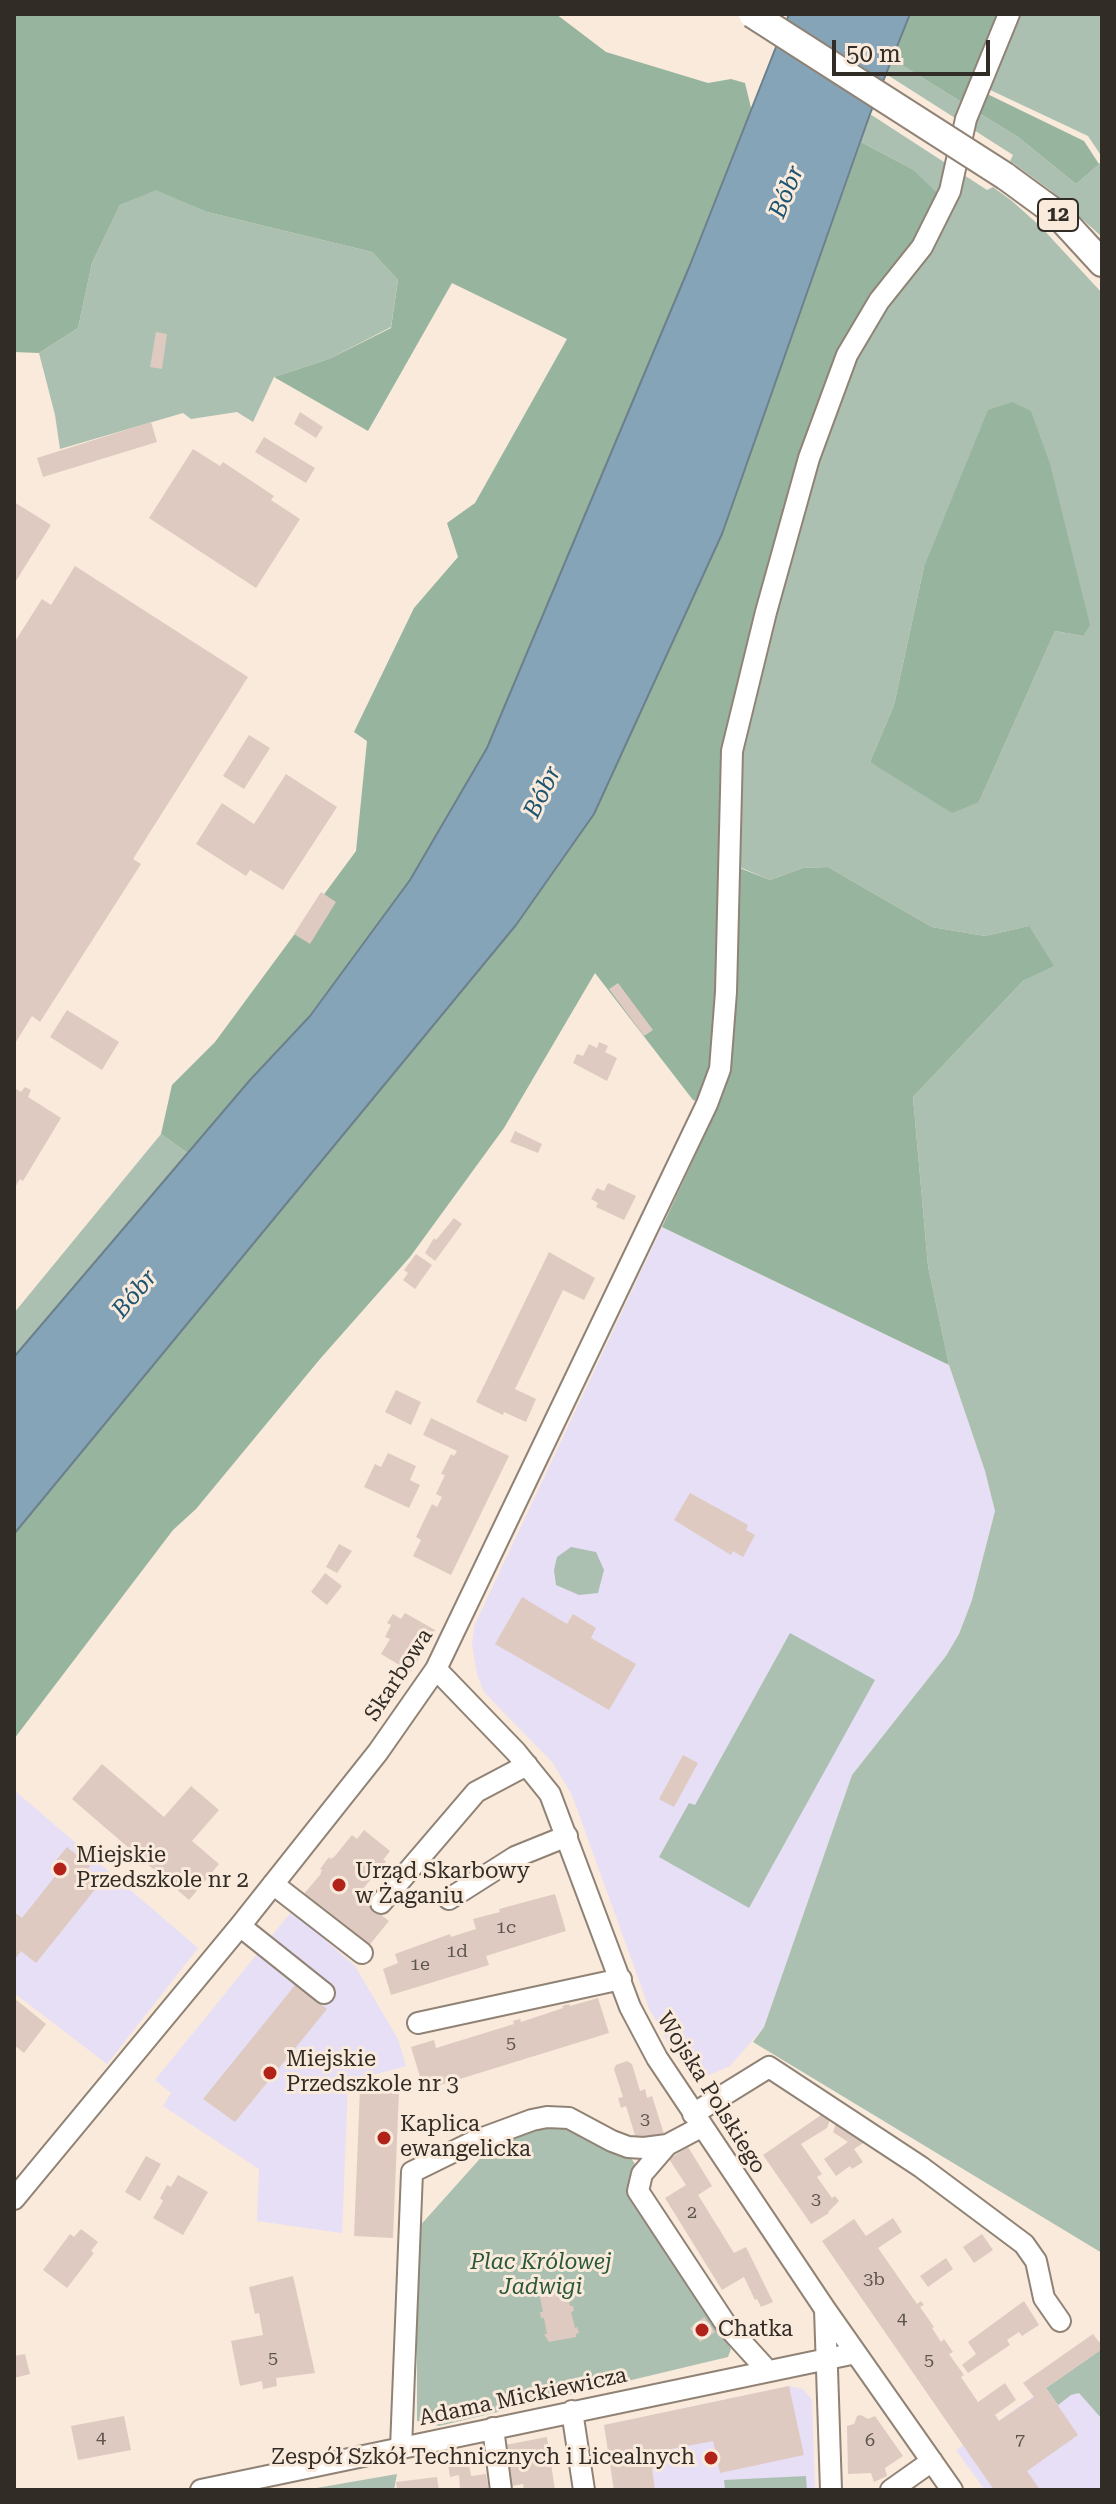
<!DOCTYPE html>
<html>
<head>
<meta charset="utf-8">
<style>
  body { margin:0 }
  #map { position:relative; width:1116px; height:2504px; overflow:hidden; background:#f9eadb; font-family:"Roboto Serif",serif }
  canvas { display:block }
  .frame { position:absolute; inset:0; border:16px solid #322c27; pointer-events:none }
  .scale { position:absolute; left:832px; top:40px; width:158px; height:36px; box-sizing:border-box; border:4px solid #322c27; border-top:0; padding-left:10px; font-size:24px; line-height:28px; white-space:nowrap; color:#322c27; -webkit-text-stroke:6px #f9eadb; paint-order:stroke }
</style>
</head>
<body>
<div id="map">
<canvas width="1116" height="2504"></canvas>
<div class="frame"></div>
<div class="scale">50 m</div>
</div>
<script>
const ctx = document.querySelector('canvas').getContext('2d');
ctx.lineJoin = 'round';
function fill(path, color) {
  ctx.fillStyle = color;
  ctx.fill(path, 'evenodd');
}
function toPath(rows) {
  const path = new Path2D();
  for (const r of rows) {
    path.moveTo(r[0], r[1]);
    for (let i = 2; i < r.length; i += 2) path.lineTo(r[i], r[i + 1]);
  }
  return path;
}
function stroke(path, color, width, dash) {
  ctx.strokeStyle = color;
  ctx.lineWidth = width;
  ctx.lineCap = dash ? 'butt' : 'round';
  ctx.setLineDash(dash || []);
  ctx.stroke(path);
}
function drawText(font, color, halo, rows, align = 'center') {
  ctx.font = font + ' "Roboto Serif",serif';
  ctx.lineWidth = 6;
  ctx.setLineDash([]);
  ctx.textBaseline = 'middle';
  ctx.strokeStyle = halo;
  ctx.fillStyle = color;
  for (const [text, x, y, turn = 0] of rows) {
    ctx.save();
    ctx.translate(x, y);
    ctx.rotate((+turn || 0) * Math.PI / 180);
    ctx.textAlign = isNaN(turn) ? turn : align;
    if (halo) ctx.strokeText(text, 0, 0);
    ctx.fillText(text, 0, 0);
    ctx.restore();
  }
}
const education = toPath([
  [662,1227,949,1365,985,1471,995,1511,972,1600,959,1634,946,1656,852,1775,764,2027,730,2066,695,2081,670,2046,649,2008,572,1795,553,1763,484,1692,477,1674,472,1644,475,1624],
  [14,1790,198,1948,107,2064,14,1993],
  [292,1911,355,1966,398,2039,406,2066,348,2082,342,2233,257,2221,259,2169,163,2106,171,2093,155,2080],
  [1102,2349,1102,2490,985,2490,956,2450],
  [789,2386,803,2389,812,2400,815,2490,614,2490,604,2425]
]);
const green = toPath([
  [1018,14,1102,14,1102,157,1088,136,986,88],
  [892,59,1018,137,1076,184,1102,161,1102,237,1050,190,1010,161,1013,155,886,74],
  [870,114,987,190,993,187,1012,201,1041,227,1102,293,1102,2253,753,2042,764,2027,852,1775,946,1656,959,1634,972,1600,995,1511,985,1471,949,1365,928,1266,913,1097,1024,980,1029,926,985,936,932,927,828,867,803,868,770,880,737,866,730,739,912,169,861,142],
  [924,567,1083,636,1055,631,979,802,896,776,870,762,894,705],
  [156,189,207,212,372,252,398,280,391,327,329,359,274,377,253,422,237,412,191,419,183,413,60,449,55,415,39,353,78,328,92,263,120,205],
  [161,1134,189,1154,14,1357,14,1313],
  [571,1547,596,1552,604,1570,598,1593,579,1595,556,1585,554,1570,557,1557],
  [790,1633,875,1680,749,1908,659,1857,689,1803,695,1805],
  [565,2123,631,2158,637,2167,631,2188,731,2349,728,2357,439,2426,417,2421,417,2229,494,2143,519,2129],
  [1102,2349,1102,2419,1079,2393,1071,2395,1058,2405,1046,2388],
  [397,2474,394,2490,305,2490],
  [806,2476,807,2490,725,2490,724,2480]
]);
const forest = toPath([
  [14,14,556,14,606,52,708,83,731,79,745,83,752,112,690,266,487,748,410,880,310,1016,250,1080,189,1154,161,1134,172,1085,215,1042,356,851,367,741,354,732,414,608,458,557,447,523,475,503,567,339,452,283,368,431,274,377,329,359,391,328,398,280,372,252,207,212,156,190,120,205,92,263,78,328,39,353,14,352],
  [910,14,1008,14,977,89,1084,141,1099,164,1076,184,1018,137,892,59],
  [861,142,912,169,937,193,915,249,823,414,730,739,737,867,770,880,803,868,828,867,932,927,985,936,1029,926,1054,966,1024,980,913,1097,928,1266,949,1365,662,1227,718,1107,693,1100,595,973,504,1128,410,1257,320,1359,196,1509,173,1530,14,1739,14,1534,516,925,594,814,722,534],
  [1012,402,1031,411,1050,464,1090,625,1083,636,1055,631,979,802,952,813,870,762,894,705,924,567,988,410]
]);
const water = toPath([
  [789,14,910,14,870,114,722,534,594,814,516,925,14,1534,14,1357,250,1080,310,1016,410,880,487,748,690,265,789,14]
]);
const building = toPath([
  [156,332,167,334,162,369,150,367],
  [300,412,323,427,316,438,294,424],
  [151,422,157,442,43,477,37,458],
  [264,437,315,468,306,483,255,452],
  [193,449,220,466,223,462,274,496,271,500,300,519,256,588,149,518],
  [14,502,51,525,14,584],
  [75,566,248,677,133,859,141,864,40,1022,32,1016,14,1045,14,643,42,599,51,605],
  [249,735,270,748,244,789,223,776],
  [286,774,337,807,283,890,250,870,246,876,196,844,222,803,254,824],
  [321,892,336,902,310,944,294,934],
  [618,983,653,1030,644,1036,609,989],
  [67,1010,119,1042,102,1070,50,1037],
  [599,1042,608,1046,605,1052,617,1058,607,1081,573,1063,577,1054,583,1056,589,1044,597,1048],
  [25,1087,31,1090,28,1097,61,1118,23,1181,20,1179,14,1189,14,1091,16,1089,21,1092],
  [515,1131,542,1144,538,1153,510,1142],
  [608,1183,636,1196,624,1220,596,1207,598,1203,591,1199,597,1188,604,1191],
  [454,1218,462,1224,435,1261,425,1253,434,1238,436,1240],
  [549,1252,595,1278,584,1300,563,1290,515,1389,536,1399,526,1422,504,1412,503,1415,476,1402],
  [416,1254,432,1265,415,1289,403,1280,408,1273,404,1270],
  [396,1390,421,1402,411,1425,385,1412],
  [431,1418,509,1456,451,1575,413,1556,421,1540,416,1537,432,1504,437,1507,442,1497,436,1494,445,1475,441,1474,451,1454,454,1456,457,1451,423,1435],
  [388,1453,416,1466,410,1480,420,1485,409,1508,364,1487,375,1464,381,1467],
  [690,1493,748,1525,746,1530,755,1535,743,1557,733,1551,731,1555,674,1520],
  [339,1544,352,1551,337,1573,326,1567],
  [325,1573,342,1586,327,1605,311,1592],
  [522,1597,567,1624,573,1614,596,1628,591,1638,636,1664,609,1710,495,1644],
  [405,1613,435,1630,411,1672,381,1654,390,1639,385,1637,391,1625,387,1623,393,1614,401,1619],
  [683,1755,698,1763,674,1807,659,1799],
  [102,1764,164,1817,191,1786,219,1810,192,1841,219,1864,189,1900,72,1799],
  [364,1830,390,1851,383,1860,386,1861,357,1896,389,1921,367,1948,302,1896,320,1875,322,1870,320,1869,329,1857,331,1859,335,1856,352,1835,357,1839],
  [67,1847,90,1866,83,1875,97,1887,36,1963,21,1951,14,1960,14,1912,22,1918,53,1879,57,1873,50,1868],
  [555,1894,566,1931,486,1956,489,1965,391,1995,383,1969,398,1963,395,1954,450,1934,451,1937,476,1929,473,1919,500,1912,499,1909],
  [296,1984,327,2009,235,2122,203,2099],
  [14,1998,46,2024,24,2053,14,2045],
  [598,1998,609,2033,424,2090,411,2047,434,2040,436,2048,514,2024,513,2021,520,2019,521,2022,563,2008,562,2006,569,2004,570,2006],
  [627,2061,632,2064,640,2091,645,2089,647,2098,652,2096,664,2134,637,2142,626,2106,621,2108,618,2098,623,2097,614,2069,616,2065],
  [360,2088,399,2090,393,2238,354,2236],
  [824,2113,831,2117,827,2128,801,2144,822,2174,817,2177,832,2198,835,2196,839,2201,828,2212,829,2213,811,2224,763,2155],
  [837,2121,868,2140,854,2149,863,2162,852,2169,850,2166,836,2176,824,2159,848,2142,833,2132],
  [688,2147,712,2186,698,2195,734,2253,746,2247,773,2302,761,2307,757,2299,755,2300,744,2277,722,2290,665,2198,686,2185,669,2159],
  [146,2156,161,2164,140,2201,125,2192],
  [178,2175,208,2192,183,2235,153,2218,163,2201,160,2198,167,2185,171,2187],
  [893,2218,902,2232,878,2248,917,2304,921,2301,924,2305,920,2307,934,2327,932,2328,941,2342,944,2339,953,2352,949,2354,964,2375,961,2377,978,2402,1005,2383,1016,2400,995,2415,999,2421,1034,2397,1023,2383,1093,2334,1099,2342,1102,2340,1102,2349,1046,2388,1078,2435,1027,2471,1040,2490,994,2490,822,2241,854,2219,866,2236],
  [81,2229,98,2242,91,2251,94,2253,67,2288,43,2270,70,2234,74,2237],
  [982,2234,993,2250,974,2263,963,2247],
  [946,2258,953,2269,928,2287,920,2276],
  [293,2276,315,2373,276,2378,277,2386,263,2389,262,2381,240,2386,231,2341,263,2335,259,2313,255,2314,249,2287],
  [565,2283,567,2295,573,2294,568,2298,570,2306,573,2306,574,2311,571,2312,575,2328,577,2327,579,2333,576,2334,576,2337,549,2342,544,2334,547,2334,544,2318,541,2318,540,2312,543,2312,538,2288],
  [1024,2301,1039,2325,1022,2336,1019,2332,1007,2340,1010,2345,968,2373,962,2365,976,2354,968,2342],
  [704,2317,715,2332,700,2342,690,2328],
  [25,2354,30,2374,14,2378,14,2356],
  [789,2386,804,2455,720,2473,713,2441,661,2451,663,2465,652,2468,655,2490,614,2490,604,2425],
  [861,2415,868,2419,875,2416,903,2456,885,2468,887,2476,874,2482,871,2473,848,2474,847,2426,854,2424,857,2416],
  [124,2416,131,2450,78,2460,71,2426],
  [547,2437,555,2490,524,2490,523,2484,512,2486,505,2460,508,2460,505,2445],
  [467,2453,471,2476,486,2474,489,2490,460,2490,459,2475,450,2477,447,2457],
  [437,2477,439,2490,397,2490,396,2482]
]);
const minor = toPath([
  [436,1669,516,1752,550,1794,630,2007,657,2058,825,2309,952,2490],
  [273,1884,362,1953],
  [449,1899,515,1857,567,1836],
  [381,1903,476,1792,527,1765],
  [240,1926,324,1993],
  [418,2023,621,1979],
  [693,2114,769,2067,921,2167,1024,2244,1036,2261,1044,2298,1060,2321],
  [667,2145,642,2174,638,2191,727,2326,767,2370],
  [14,2199,240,1926,378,1752,436,1669,707,1104,720,1069,726,992,732,751,766,612,809,458,847,355,879,301,922,247,950,191,966,119,1009,14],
  [825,2309,831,2490],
  [572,2411,584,2490],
  [493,2428,501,2490],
  [401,2448,412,2172,475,2141,532,2120,547,2117,569,2118,612,2141,628,2147,644,2148,667,2145,701,2127],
  [201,2490,856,2353],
  [891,2490,932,2461]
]);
const major = toPath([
  [1005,176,1057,214,1102,263]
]);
const majorBridge = toPath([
  [752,14,1005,176]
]);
const markers = [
  [60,1869,8,"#b12218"],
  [339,1885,8,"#b12218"],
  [270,2073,8,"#b12218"],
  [384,2138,8,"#b12218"],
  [702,2330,8,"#b12218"],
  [711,2458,8,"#b12218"]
];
const numberNames = [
  ["1c",506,1928],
  ["1d",457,1952],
  ["1e",420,1965],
  ["5",511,2044],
  ["3",645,2120],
  ["3",816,2200],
  ["2",692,2213],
  ["3b",874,2280],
  ["4",902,2319],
  ["5",273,2359],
  ["5",929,2361],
  ["4",101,2438],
  ["6",870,2441],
  ["7",1020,2441]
];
const shields = [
  [1058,215,40]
];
const shieldNames = [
  ["12",1058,215]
];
const streetNames = [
  ["Skarbowa",399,1675,-57],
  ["Wojska Polskiego",711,2093,58],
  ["Adama Mickiewicza",523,2397,-12]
];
const poiNames = [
  ["Miejskie",76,1856],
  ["Przedszkole nr 2",76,1881],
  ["Urząd Skarbowy",355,1872],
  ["w Żaganiu",355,1897],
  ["Miejskie",286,2060],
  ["Przedszkole nr 3",286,2085],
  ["Kaplica",400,2125],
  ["ewangelicka",400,2150],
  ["Chatka",718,2330],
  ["Zespół Szkół Technicznych i Licealnych",695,2458,"right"]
];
const parkNames = [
  ["Plac Królowej",541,2263],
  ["Jadwigi",541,2288]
];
const waterNames = [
  ["Bóbr",787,192,-68],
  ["Bóbr",543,792,-64],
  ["Bóbr",135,1294,-50]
];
fill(education, '#e6dff5');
fill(green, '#acc0b1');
fill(forest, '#97b49e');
fill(water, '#85a4b8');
stroke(water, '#6c808c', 2);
fill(building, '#decac1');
stroke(minor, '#908375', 24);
stroke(major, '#908375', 30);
stroke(minor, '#fff', 20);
stroke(major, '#fff', 26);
stroke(majorBridge, '#908375', 30, []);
stroke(majorBridge, '#fff', 26);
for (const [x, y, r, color] of markers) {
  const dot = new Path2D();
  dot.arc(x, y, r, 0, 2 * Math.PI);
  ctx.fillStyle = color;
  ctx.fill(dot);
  stroke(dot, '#f9eadb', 3);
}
drawText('18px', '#5d544e', null, numberNames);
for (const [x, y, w] of shields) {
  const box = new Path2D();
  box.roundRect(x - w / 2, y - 16, w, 32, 6);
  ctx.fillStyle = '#f9eadb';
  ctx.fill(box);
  stroke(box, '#322c27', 2);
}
drawText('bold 20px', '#322c27', null, shieldNames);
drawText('22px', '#322c27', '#f9eadb', streetNames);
drawText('22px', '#322c27', '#f9eadb', poiNames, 'left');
drawText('italic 22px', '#295939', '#f9eadb', parkNames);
drawText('italic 24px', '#1c5471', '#f9eadb', waterNames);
</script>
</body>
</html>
